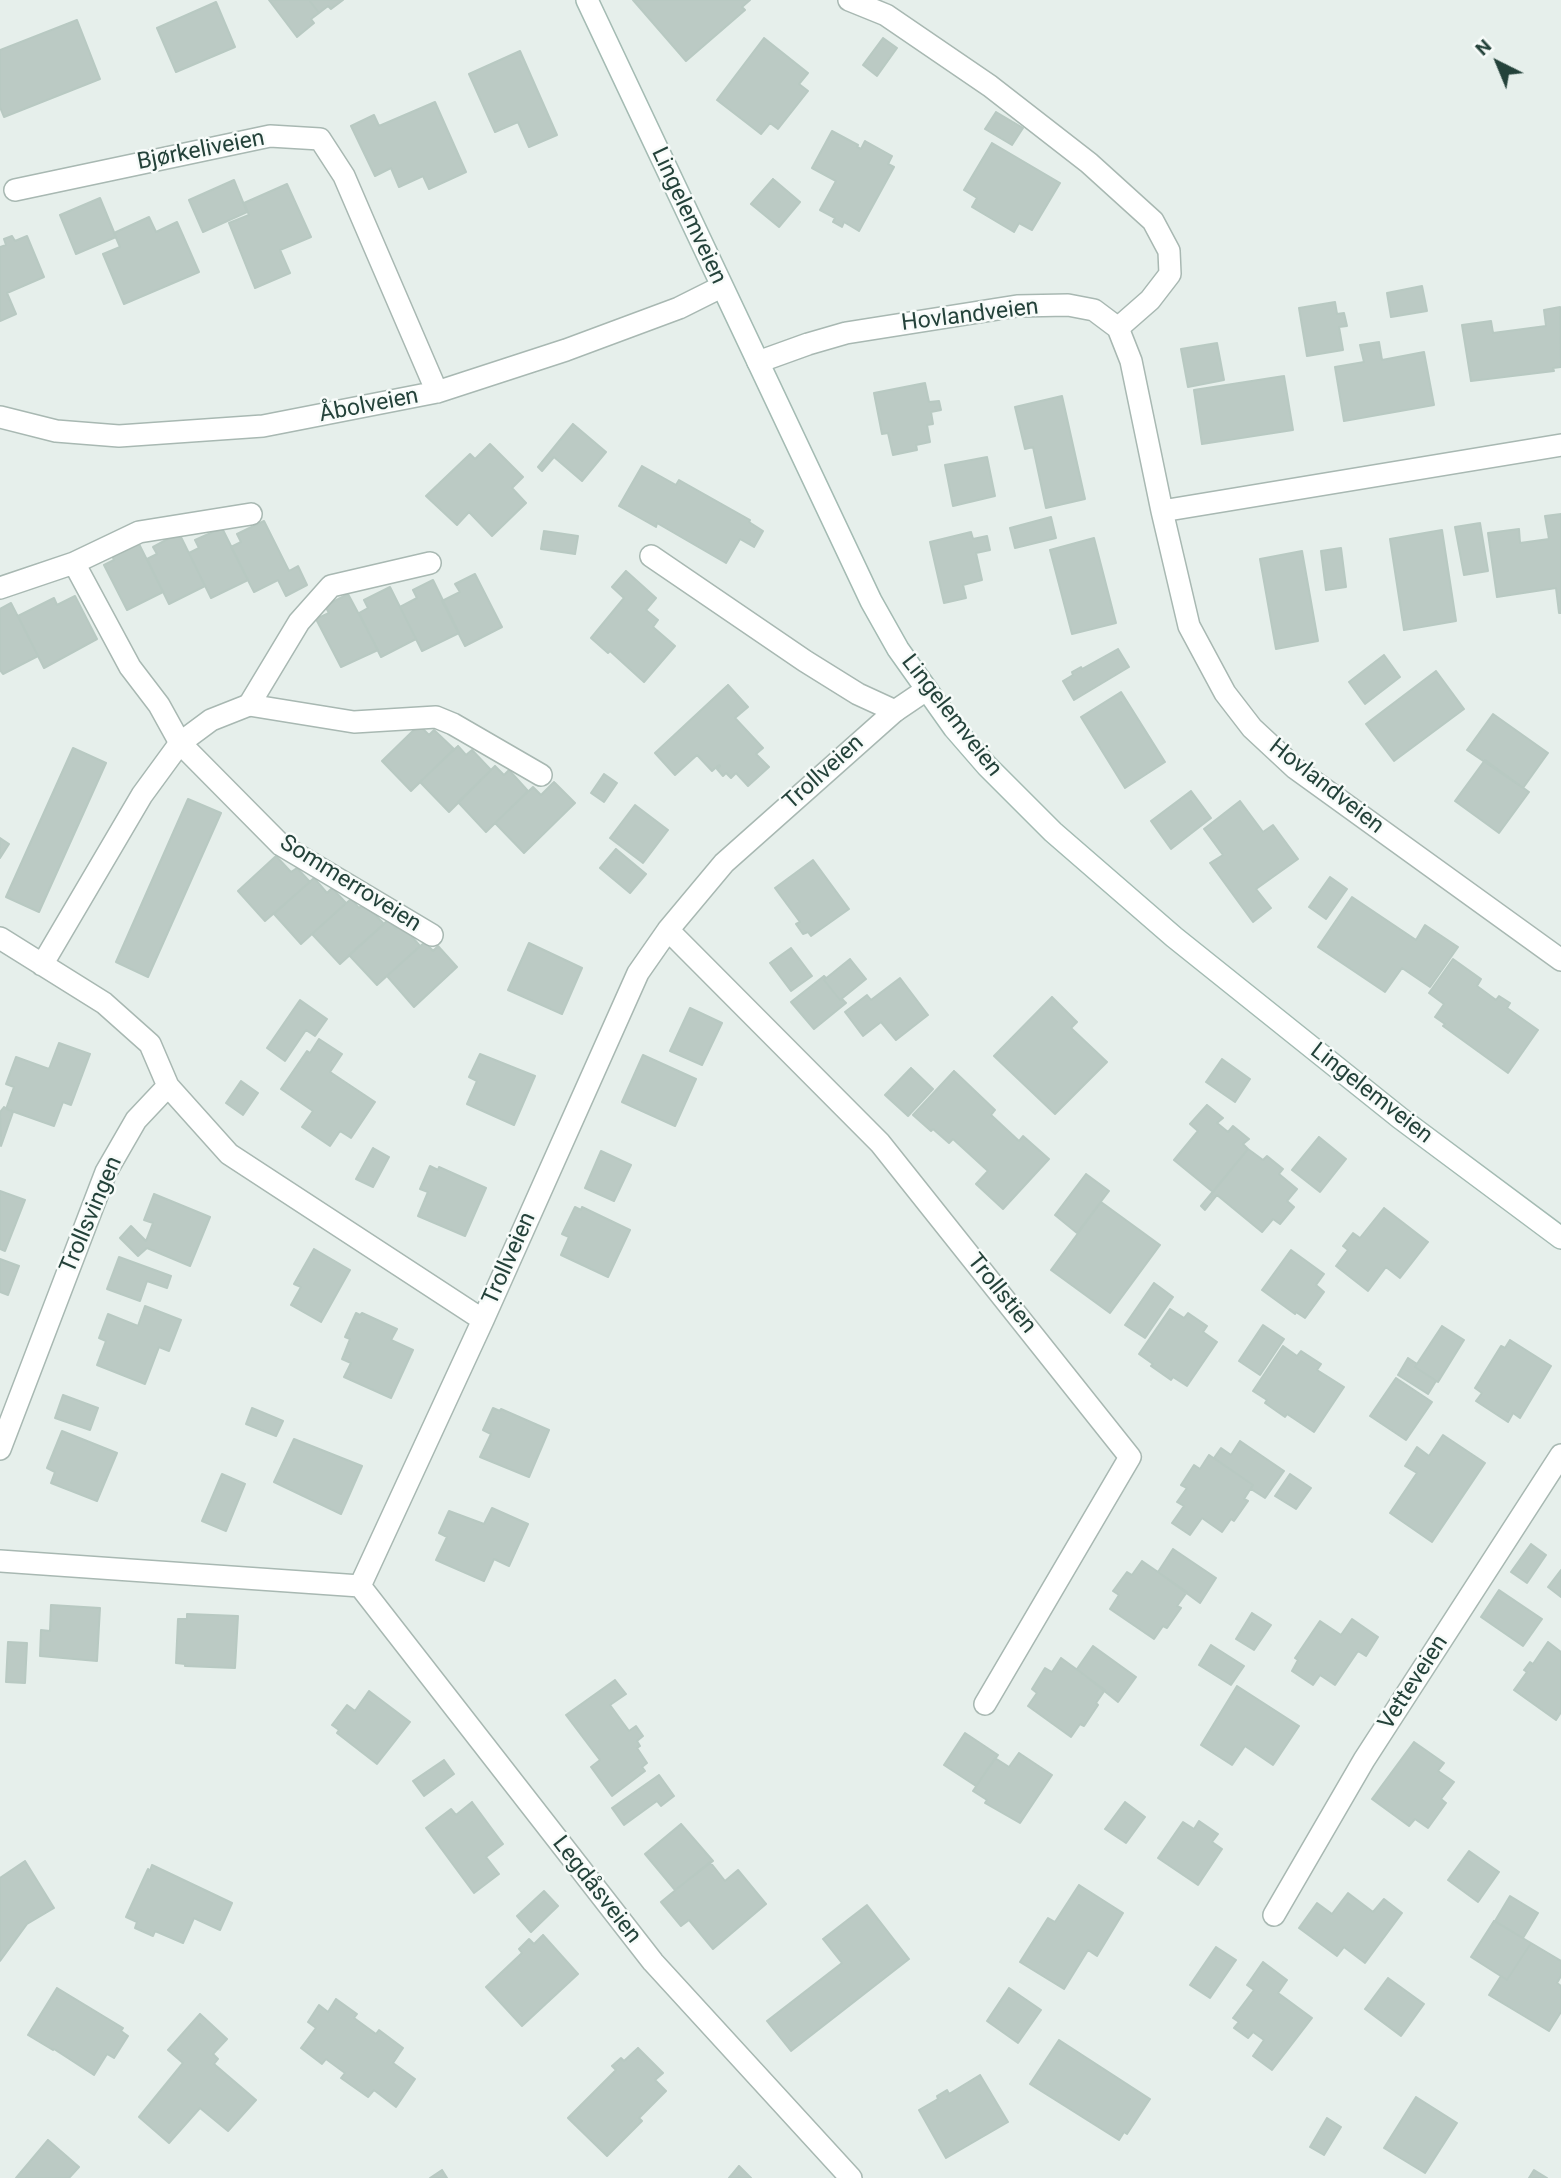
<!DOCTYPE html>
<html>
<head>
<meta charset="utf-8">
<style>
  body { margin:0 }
  #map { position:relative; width:1561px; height:2178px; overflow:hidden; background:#e6efeb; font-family:Roboto,sans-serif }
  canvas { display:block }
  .north { position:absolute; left:1463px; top:28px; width:70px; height:70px; -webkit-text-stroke:5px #f7fbf9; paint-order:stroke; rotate:317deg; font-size:19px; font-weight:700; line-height:28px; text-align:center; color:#24423a }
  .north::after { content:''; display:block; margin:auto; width:24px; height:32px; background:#24423a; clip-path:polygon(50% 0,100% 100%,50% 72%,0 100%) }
</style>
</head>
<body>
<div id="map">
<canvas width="1561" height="2178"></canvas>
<div class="north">N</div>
</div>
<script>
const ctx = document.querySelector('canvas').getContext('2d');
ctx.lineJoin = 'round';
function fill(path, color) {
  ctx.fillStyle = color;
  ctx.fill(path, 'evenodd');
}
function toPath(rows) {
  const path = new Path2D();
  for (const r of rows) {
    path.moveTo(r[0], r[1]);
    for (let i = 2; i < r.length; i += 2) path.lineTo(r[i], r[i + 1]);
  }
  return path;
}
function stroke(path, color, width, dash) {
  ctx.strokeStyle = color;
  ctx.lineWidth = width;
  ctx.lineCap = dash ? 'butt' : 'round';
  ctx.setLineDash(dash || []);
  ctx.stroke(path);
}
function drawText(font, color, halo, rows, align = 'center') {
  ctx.font = font + ' Roboto,sans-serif';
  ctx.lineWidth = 5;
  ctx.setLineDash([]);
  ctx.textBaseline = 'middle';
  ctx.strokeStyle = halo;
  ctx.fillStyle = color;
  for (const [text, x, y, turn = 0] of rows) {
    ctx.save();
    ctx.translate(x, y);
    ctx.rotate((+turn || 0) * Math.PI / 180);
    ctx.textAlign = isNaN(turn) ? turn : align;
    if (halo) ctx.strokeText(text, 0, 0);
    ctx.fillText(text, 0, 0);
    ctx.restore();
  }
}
const building = toPath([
  [269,0,309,0,319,13,311,19,314,23,297,37,269,0],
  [309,0,343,0,331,9,328,6,319,13,309,0],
  [633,0,750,0,742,7,745,10,686,61,633,0],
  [216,2,235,47,176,72,157,28,216,2],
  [77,20,100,79,4,117,0,107,0,50,77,20],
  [764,38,808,73,799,84,808,91,778,129,770,123,761,134,717,100,764,38],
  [883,38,897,48,877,76,863,65,883,38],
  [520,51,557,135,529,147,518,122,495,132,469,74,520,51],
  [435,102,466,172,429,189,423,176,399,187,391,168,375,176,351,126,374,115,379,126,435,102],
  [996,112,1023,128,1012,145,985,129,996,112],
  [832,131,858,145,857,147,861,149,865,141,892,156,888,164,894,167,859,231,844,222,842,227,833,222,835,218,820,210,836,181,812,168,832,131],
  [992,143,1060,183,1032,230,1019,223,1014,232,972,207,977,198,964,190,992,143],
  [773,179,800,202,779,227,751,204,773,179],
  [234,180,247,212,203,232,189,200,234,180],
  [287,184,311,237,280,250,290,273,255,288,229,223,249,215,244,203,287,184],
  [100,198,116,237,76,254,60,215,100,198],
  [149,217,156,232,177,222,199,272,124,304,103,254,120,247,114,233,149,217],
  [12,236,15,241,27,236,44,277,7,293,16,314,0,321,0,247,6,245,4,239,12,236],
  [1422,286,1427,311,1391,317,1387,293,1422,286],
  [1335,302,1337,314,1344,313,1347,326,1339,327,1343,350,1307,356,1299,308,1335,302],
  [1560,307,1561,367,1553,368,1554,371,1471,381,1462,325,1491,321,1493,333,1546,326,1544,310,1560,307],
  [1379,342,1382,360,1424,352,1434,405,1344,421,1335,367,1364,362,1360,345,1379,342],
  [1217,343,1224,380,1188,387,1181,349,1217,343],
  [1284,376,1293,430,1202,444,1194,390,1284,376],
  [925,383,929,402,939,401,941,410,931,412,933,424,927,425,930,442,916,445,917,450,893,455,888,433,882,434,874,393,925,383],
  [1062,396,1085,499,1046,508,1033,447,1025,449,1015,407,1062,396],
  [573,424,606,452,582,481,554,457,542,471,538,467,573,424],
  [490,444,523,477,512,488,526,503,492,536,469,512,457,525,426,496,470,454,475,459,490,444],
  [987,457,995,496,953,506,945,465,987,457],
  [642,466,676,485,679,480,750,520,749,522,763,531,754,547,740,539,726,563,657,523,656,527,619,506,642,466],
  [1561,514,1561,613,1559,613,1556,588,1497,597,1488,533,1519,529,1520,543,1549,539,1545,516,1561,514],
  [1051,517,1056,538,1015,548,1010,528,1051,517],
  [264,521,289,571,298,566,307,585,286,596,278,580,254,592,231,547,241,542,237,534,264,521],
  [1480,523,1488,571,1464,575,1455,527,1480,523],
  [222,528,248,580,211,598,189,553,199,548,195,540,222,528],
  [1442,530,1456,621,1404,630,1390,539,1442,530],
  [544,531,578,536,575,554,541,549,544,531],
  [971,532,973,539,987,536,990,550,976,553,982,580,963,585,966,598,944,603,930,542,971,532],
  [179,533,205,586,169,604,147,559,157,554,153,547,179,533],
  [1094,538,1116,623,1072,634,1050,550,1094,538],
  [137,540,163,592,127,610,104,565,114,560,111,553,137,540],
  [1341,548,1346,587,1326,590,1321,551,1341,548],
  [1302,551,1318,641,1276,649,1260,559,1302,551],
  [626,571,656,598,646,610,658,620,653,627,675,646,644,682,610,651,608,653,591,638,624,598,612,587,626,571],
  [475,574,502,627,465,646,442,601,460,592,455,584,475,574],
  [433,580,459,633,422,651,400,607,417,598,413,590,433,580],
  [390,587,416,639,381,657,359,613,368,608,364,600,390,587],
  [348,594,378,650,341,667,316,619,329,613,325,606,348,594],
  [75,596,97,639,44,668,18,616,54,598,57,605,75,596],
  [11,603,38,656,3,674,0,670,0,609,11,603],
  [1118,649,1129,667,1074,700,1063,681,1073,675,1072,672,1081,667,1082,669,1118,649],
  [1384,655,1400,677,1365,704,1349,682,1384,655],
  [1436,671,1464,709,1394,761,1366,724,1436,671],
  [728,685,748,707,735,718,763,748,756,754,769,767,748,786,736,773,731,778,726,773,723,776,717,769,720,766,719,765,712,771,697,755,675,775,655,753,728,685],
  [1121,692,1165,762,1125,788,1081,717,1121,692],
  [1493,714,1548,753,1523,788,1467,750,1493,714],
  [419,725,429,735,434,730,454,749,411,791,382,761,419,725],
  [458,746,466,755,472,750,491,770,449,812,420,782,458,746],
  [73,748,106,763,39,912,6,897,73,748],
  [1485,760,1529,792,1499,833,1455,801,1485,760],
  [495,766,504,775,509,770,528,791,486,832,458,802,495,766],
  [604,774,617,783,604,802,591,793,604,774],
  [554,782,575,803,524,853,495,823,533,787,541,795,554,782],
  [1191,791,1211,818,1171,849,1151,821,1191,791],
  [188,799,221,813,148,977,116,962,188,799],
  [1240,801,1263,832,1273,825,1298,859,1256,889,1271,908,1253,922,1210,863,1223,855,1204,829,1240,801],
  [635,805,668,830,643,863,610,838,635,805],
  [0,838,9,844,0,858,0,838],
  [616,849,646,874,630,893,600,868,616,849],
  [276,856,291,872,297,868,310,882,265,921,238,891,276,856],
  [813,860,849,909,811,936,808,932,803,934,796,924,800,922,775,888,813,860],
  [1330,877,1347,889,1326,919,1309,907,1330,877],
  [314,878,327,893,332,888,346,903,301,944,274,914,314,878],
  [1352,897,1416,940,1425,925,1458,947,1430,987,1402,968,1385,992,1318,947,1352,897],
  [351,899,359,908,364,903,384,924,340,964,312,934,351,899],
  [388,920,396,929,401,924,420,946,377,985,349,955,388,920],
  [425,942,433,951,438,946,457,967,414,1007,387,976,425,942],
  [529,943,582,968,562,1014,508,990,529,943],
  [791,948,812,976,791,991,770,963,791,948],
  [850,959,866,979,840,1000,824,980,850,959],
  [1453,959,1481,979,1477,986,1496,1000,1499,996,1510,1003,1507,1008,1538,1030,1508,1073,1443,1026,1445,1024,1435,1017,1444,1004,1429,993,1453,959],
  [824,976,826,978,824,980,840,1000,842,999,846,1003,814,1029,791,1002,824,976],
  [900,978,928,1015,896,1040,881,1022,863,1036,845,1012,867,995,871,1000,900,978],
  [1052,997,1077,1022,1071,1028,1107,1062,1055,1114,994,1056,1052,997],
  [300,1000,327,1019,315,1036,306,1030,285,1061,267,1048,300,1000],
  [690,1008,722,1023,702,1065,670,1051,690,1008],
  [319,1039,342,1054,330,1072,375,1102,351,1138,340,1131,330,1146,302,1127,313,1111,281,1089,307,1051,310,1053,319,1039],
  [59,1043,90,1054,71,1105,63,1102,54,1126,6,1109,14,1087,6,1084,16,1057,49,1069,59,1043],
  [480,1054,535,1076,514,1125,467,1104,477,1081,469,1077,480,1054],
  [643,1055,696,1079,675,1126,622,1102,643,1055],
  [1222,1059,1250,1079,1235,1102,1206,1082,1222,1059],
  [911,1068,933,1089,908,1116,885,1095,911,1068],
  [954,1071,995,1110,991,1115,1019,1141,1023,1136,1049,1159,1003,1209,976,1184,988,1171,953,1139,949,1143,933,1129,931,1131,913,1115,954,1071],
  [241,1081,258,1093,243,1115,226,1103,241,1081],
  [1207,1105,1223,1118,1217,1123,1228,1132,1233,1126,1249,1139,1243,1144,1248,1149,1213,1192,1174,1160,1198,1131,1190,1124,1207,1105],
  [4,1107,13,1112,1,1146,0,1112,4,1107],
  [1319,1137,1346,1159,1320,1192,1292,1170,1319,1137],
  [373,1148,389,1157,373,1187,356,1179,373,1148],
  [1248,1149,1263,1160,1267,1156,1283,1169,1279,1174,1297,1189,1287,1201,1294,1207,1280,1224,1273,1219,1262,1232,1217,1195,1205,1210,1201,1206,1248,1149],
  [601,1151,631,1165,614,1201,585,1188,601,1151],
  [430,1166,438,1170,439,1167,486,1188,465,1236,418,1216,428,1192,420,1189,430,1166],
  [1086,1174,1109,1191,1077,1233,1055,1215,1086,1174],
  [0,1191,25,1200,5,1251,0,1249,0,1191],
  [154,1194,210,1217,190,1266,147,1248,138,1256,120,1238,131,1226,146,1241,153,1223,144,1220,154,1194],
  [1101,1202,1160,1245,1110,1313,1051,1270,1101,1202],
  [575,1207,581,1210,582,1207,630,1230,608,1277,561,1255,569,1237,562,1234,575,1207],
  [1384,1208,1428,1242,1400,1278,1386,1267,1368,1291,1336,1266,1348,1250,1343,1246,1353,1233,1360,1238,1384,1208],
  [314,1249,350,1270,321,1322,291,1305,301,1287,294,1284,314,1249],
  [1291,1250,1324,1274,1316,1285,1324,1292,1305,1318,1296,1312,1295,1314,1262,1290,1291,1250],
  [119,1257,171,1276,167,1288,147,1281,140,1301,107,1289,119,1257],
  [0,1259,19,1266,8,1295,0,1292,0,1259],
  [1154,1283,1173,1297,1145,1338,1125,1325,1154,1283],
  [145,1306,181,1320,169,1351,159,1347,145,1384,97,1365,106,1341,99,1338,108,1314,138,1326,145,1306],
  [1170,1309,1184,1318,1188,1313,1207,1326,1203,1332,1217,1342,1187,1386,1173,1377,1171,1380,1151,1366,1153,1364,1139,1354,1170,1309],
  [356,1313,360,1315,362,1313,397,1329,391,1340,413,1350,391,1398,344,1377,351,1363,342,1359,350,1339,345,1337,356,1313],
  [1263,1325,1284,1339,1260,1375,1239,1361,1263,1325],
  [1442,1326,1464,1340,1438,1382,1415,1367,1442,1326],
  [1510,1340,1551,1366,1520,1418,1513,1413,1508,1422,1476,1401,1482,1393,1475,1388,1501,1346,1505,1348,1510,1340],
  [1283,1346,1297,1356,1301,1351,1321,1364,1317,1370,1344,1387,1314,1432,1287,1414,1285,1417,1265,1403,1267,1400,1253,1391,1283,1346],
  [1408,1358,1417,1364,1415,1367,1436,1381,1428,1394,1398,1375,1408,1358],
  [1396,1378,1432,1402,1406,1440,1370,1416,1396,1378],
  [63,1395,98,1408,90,1430,55,1418,63,1395],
  [252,1408,283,1421,276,1436,246,1424,252,1408],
  [493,1408,500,1411,501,1409,549,1430,529,1477,480,1457,491,1434,483,1430,493,1408],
  [62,1431,117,1453,97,1501,51,1483,55,1472,47,1468,62,1431],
  [1443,1435,1485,1463,1432,1542,1390,1513,1417,1473,1405,1466,1417,1447,1429,1456,1443,1435],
  [294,1439,362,1466,341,1514,274,1482,294,1439],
  [1240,1441,1284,1471,1265,1498,1251,1489,1253,1485,1214,1458,1221,1448,1231,1455,1240,1441],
  [1209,1455,1253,1485,1244,1499,1248,1501,1234,1521,1231,1519,1222,1532,1202,1518,1190,1535,1172,1523,1184,1506,1177,1502,1187,1488,1181,1485,1194,1465,1200,1469,1209,1455],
  [222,1474,245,1484,226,1531,202,1521,222,1474],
  [1290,1474,1311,1488,1296,1509,1275,1496,1290,1474],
  [492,1508,528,1524,509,1566,494,1559,484,1581,436,1560,447,1537,439,1533,449,1511,484,1524,492,1508],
  [1531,1544,1546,1555,1527,1583,1511,1572,1531,1544],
  [1173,1549,1216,1578,1200,1603,1158,1572,1173,1549],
  [1142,1561,1187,1592,1177,1606,1181,1608,1167,1628,1163,1626,1154,1639,1110,1609,1119,1595,1113,1591,1127,1572,1132,1575,1142,1561],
  [1561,1570,1561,1597,1548,1587,1561,1570],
  [1499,1590,1542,1619,1523,1646,1481,1617,1499,1590],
  [51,1605,100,1608,97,1661,40,1656,41,1630,50,1631,51,1605],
  [1252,1613,1271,1625,1254,1650,1236,1639,1252,1613],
  [187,1614,238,1616,235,1668,185,1666,185,1664,176,1663,178,1619,187,1619,187,1614],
  [1352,1619,1378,1637,1366,1656,1358,1651,1335,1685,1320,1675,1313,1685,1292,1671,1298,1660,1295,1658,1320,1621,1341,1635,1352,1619],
  [8,1642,27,1643,25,1683,6,1682,8,1642],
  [1548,1642,1561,1652,1561,1712,1556,1720,1514,1690,1527,1672,1524,1670,1530,1662,1533,1664,1548,1642],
  [1211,1645,1244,1666,1231,1685,1199,1665,1211,1645],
  [1093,1646,1136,1677,1118,1702,1077,1669,1093,1646],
  [1061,1658,1105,1690,1096,1703,1098,1705,1084,1726,1080,1724,1071,1737,1028,1706,1037,1693,1032,1689,1045,1668,1052,1672,1061,1658],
  [615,1680,626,1694,610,1705,629,1731,636,1726,643,1736,637,1741,640,1746,637,1748,647,1763,642,1767,645,1771,612,1796,591,1767,600,1760,566,1715,615,1680],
  [1237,1686,1299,1726,1273,1765,1245,1746,1232,1765,1201,1745,1237,1686],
  [369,1691,410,1722,377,1764,337,1733,339,1730,332,1725,347,1705,355,1711,369,1691],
  [965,1733,998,1755,976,1786,944,1765,965,1733],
  [1414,1742,1444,1763,1438,1771,1454,1782,1441,1799,1446,1803,1428,1828,1415,1819,1409,1826,1372,1799,1414,1742],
  [1019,1753,1052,1775,1020,1823,985,1803,987,1800,973,1791,995,1758,1009,1767,1019,1753],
  [444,1760,454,1774,424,1796,413,1781,444,1760],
  [659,1775,674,1796,661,1806,657,1801,624,1825,612,1808,659,1775],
  [472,1802,503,1844,486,1857,499,1874,474,1893,426,1828,451,1809,456,1815,472,1802],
  [1125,1802,1145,1817,1126,1843,1105,1829,1125,1802],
  [1199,1821,1218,1834,1212,1842,1222,1849,1198,1885,1158,1858,1183,1822,1194,1829,1199,1821],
  [681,1824,713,1861,675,1890,645,1854,681,1824],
  [1469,1851,1499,1872,1478,1902,1448,1880,1469,1851],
  [25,1861,54,1908,27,1924,0,1961,0,1878,25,1861],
  [710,1862,725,1881,738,1870,766,1904,713,1949,689,1920,681,1926,661,1902,710,1862],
  [152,1865,232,1903,220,1930,194,1918,183,1943,155,1931,153,1936,135,1928,137,1922,126,1917,148,1869,150,1871,152,1865],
  [1079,1885,1123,1913,1097,1956,1088,1950,1064,1989,1020,1962,1048,1918,1055,1922,1079,1885],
  [544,1891,558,1906,531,1932,517,1916,544,1891],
  [1348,1893,1373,1912,1384,1899,1402,1913,1365,1963,1344,1947,1337,1956,1299,1928,1317,1903,1332,1914,1348,1893],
  [1510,1896,1538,1913,1523,1938,1495,1921,1510,1896],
  [867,1905,909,1959,791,2051,767,2021,842,1963,823,1939,867,1905],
  [1494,1921,1531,1943,1507,1980,1471,1957,1494,1921],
  [543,1935,578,1974,522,2026,486,1987,522,1953,519,1949,529,1939,534,1944,543,1935],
  [1531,1943,1561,1961,1561,1976,1557,1983,1561,1986,1561,2012,1549,2031,1489,1995,1501,1976,1507,1980,1531,1943],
  [1216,1947,1236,1960,1210,1998,1190,1985,1216,1947],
  [1263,1962,1287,1980,1278,1993,1312,2018,1272,2070,1253,2056,1264,2040,1253,2032,1248,2038,1234,2028,1239,2022,1233,2018,1254,1990,1247,1985,1263,1962],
  [1388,1978,1424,2004,1401,2036,1365,2009,1388,1978],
  [57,1988,123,2028,121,2031,128,2036,114,2058,107,2054,94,2075,54,2049,53,2050,28,2035,57,1988],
  [1009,1988,1041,2010,1018,2043,987,2021,1009,1988],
  [336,1999,357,2014,354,2018,376,2034,379,2030,403,2048,393,2063,415,2079,396,2107,374,2090,368,2097,341,2078,345,2073,326,2059,322,2064,301,2048,316,2028,308,2022,319,2005,328,2012,336,1999],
  [200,2014,227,2039,213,2054,218,2059,214,2064,256,2100,228,2131,200,2108,169,2143,139,2117,183,2063,168,2050,200,2014],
  [1059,2040,1150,2099,1127,2134,1124,2132,1119,2140,1030,2084,1059,2040],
  [638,2048,663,2073,655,2080,666,2091,639,2118,642,2121,607,2156,568,2118,616,2070,612,2066,621,2058,624,2061,638,2048],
  [980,2075,1008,2122,946,2158,919,2110,938,2099,937,2096,947,2090,949,2094,980,2075],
  [1416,2097,1457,2123,1425,2173,1384,2148,1416,2097],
  [1327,2118,1341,2127,1324,2155,1310,2147,1327,2118],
  [48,2140,79,2167,69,2178,16,2178,48,2140],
  [739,2166,751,2178,729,2178,739,2166],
  [442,2170,447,2178,430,2178,442,2170],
  [1534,2170,1547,2178,1529,2178,1534,2170]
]);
const service = toPath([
  [849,0,886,15,990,86,1089,163,1153,221,1169,251,1170,274,1150,300,1118,328],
  [651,556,805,661,858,694,895,711],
  [74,563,130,667,159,705,180,743,281,845,432,935],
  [430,563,331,586,299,622,249,705,354,722,436,717,453,724,541,775],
  [0,588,74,563,139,532,251,514]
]);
const minor = toPath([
  [15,190,270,136,320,139,344,176,437,392],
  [758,362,808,344,846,333,1017,306,1068,305,1094,310,1118,328,1131,361,1162,511,1189,626,1225,693,1252,728,1295,768,1561,960],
  [0,417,56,431,119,436,263,426,437,392,566,350,679,308,721,287],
  [1162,511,1561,445],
  [668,930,880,1143,1130,1457,985,1704],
  [0,938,104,1003,150,1044,168,1086,229,1154,483,1320],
  [42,965,142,795,180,743,211,720,249,705],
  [0,1449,106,1172,136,1120,168,1086],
  [0,1561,360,1586,483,1320,638,973,668,930,724,863,895,711,926,690],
  [360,1586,653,1962,851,2178],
  [1274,1915,1364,1760,1561,1455]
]);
const secondary = toPath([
  [587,0,871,601,898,649,954,728,987,766,1053,832,1174,937,1400,1118,1561,1238]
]);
const streetNames = [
  ["Bjørkeliveien",201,151,-11],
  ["Lingelemveien",688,216,65],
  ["Hovlandveien",970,316,-7],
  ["Åbolveien",369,406,-11],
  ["Lingelemveien",951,716,52],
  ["Trollveien",824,773,-42],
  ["Hovlandveien",1326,787,38],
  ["Sommerroveien",350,884,32],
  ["Lingelemveien",1371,1094,38],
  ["Trollsvingen",92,1215,-67],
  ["Trollveien",510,1259,-66],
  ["Trollstien",1001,1294,51],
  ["Vetteveien",1414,1683,-57],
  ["Legdåsveien",596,1890,52]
];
fill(building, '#bbcac4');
stroke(building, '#b8c9c2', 2);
stroke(service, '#a8b8b2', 24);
stroke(minor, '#a8b8b2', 24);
stroke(secondary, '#a4bbb3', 24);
stroke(service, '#fff', 21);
stroke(minor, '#fff', 21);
stroke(secondary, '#fff', 21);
drawText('23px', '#24423a', '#f7fbf9', streetNames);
</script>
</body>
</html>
